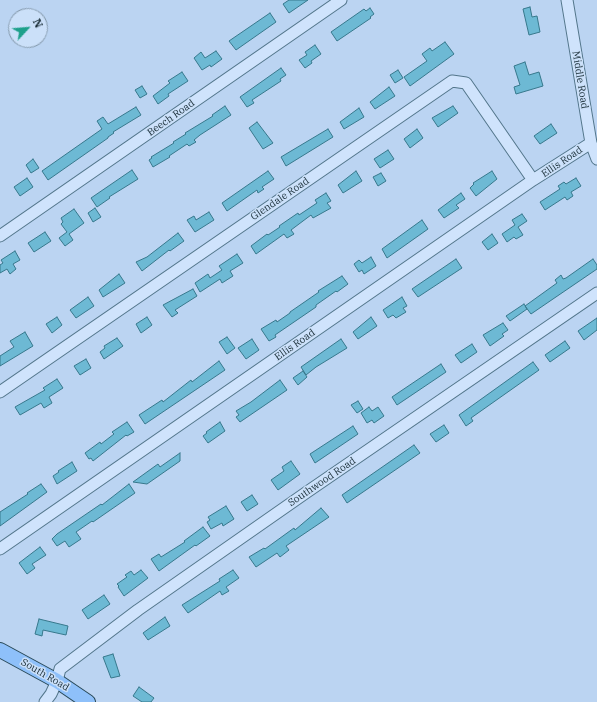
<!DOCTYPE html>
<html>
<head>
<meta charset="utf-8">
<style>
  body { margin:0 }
  #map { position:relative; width:597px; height:702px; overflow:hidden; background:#bbd4f2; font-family:"IBM Plex Serif",serif }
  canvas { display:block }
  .north { position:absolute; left:8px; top:8px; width:40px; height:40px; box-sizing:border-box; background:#cbe0f9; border:1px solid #8499ac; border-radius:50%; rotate:64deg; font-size:11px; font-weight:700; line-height:16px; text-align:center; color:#1a2e38 }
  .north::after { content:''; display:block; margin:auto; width:14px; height:18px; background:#1da08b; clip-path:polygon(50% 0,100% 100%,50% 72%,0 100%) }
</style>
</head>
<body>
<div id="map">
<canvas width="597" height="702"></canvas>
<div class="north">N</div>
</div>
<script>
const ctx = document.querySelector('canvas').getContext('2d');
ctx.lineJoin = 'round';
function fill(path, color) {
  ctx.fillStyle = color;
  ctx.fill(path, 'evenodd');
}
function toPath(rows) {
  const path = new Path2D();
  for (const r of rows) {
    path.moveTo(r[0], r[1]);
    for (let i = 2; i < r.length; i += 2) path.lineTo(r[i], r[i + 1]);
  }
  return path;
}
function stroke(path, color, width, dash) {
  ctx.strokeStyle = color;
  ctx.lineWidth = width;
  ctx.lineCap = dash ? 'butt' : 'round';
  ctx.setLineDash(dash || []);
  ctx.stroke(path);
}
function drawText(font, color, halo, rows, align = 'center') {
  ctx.font = font + ' "IBM Plex Serif",serif';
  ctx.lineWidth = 3;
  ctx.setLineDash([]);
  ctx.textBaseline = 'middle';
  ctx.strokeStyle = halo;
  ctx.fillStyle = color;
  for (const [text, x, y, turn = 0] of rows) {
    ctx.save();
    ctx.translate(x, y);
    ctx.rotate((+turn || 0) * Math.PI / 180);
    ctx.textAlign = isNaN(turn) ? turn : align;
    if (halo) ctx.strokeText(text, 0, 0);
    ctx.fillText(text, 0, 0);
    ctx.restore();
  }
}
const building = toPath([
  [289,0,308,0,289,13,283,4,289,0],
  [530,7,532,17,537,16,540,32,529,35,523,9,530,7],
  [370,8,374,14,370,17,371,18,337,41,331,32,364,9,366,11,370,8],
  [270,13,276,22,236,50,229,41,270,13],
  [445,42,454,54,410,86,404,77,427,61,422,54,430,48,432,51,445,42],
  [315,45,321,54,311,61,312,63,305,68,299,60,307,55,305,52,315,45],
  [216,51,222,59,211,67,210,65,202,70,194,58,201,52,205,58,216,51],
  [525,62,529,75,539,72,543,86,516,94,514,87,520,85,514,66,525,62],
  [281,68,286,75,280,79,281,81,252,100,254,103,247,107,240,97,281,68],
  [398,70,403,78,395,83,390,75,398,70],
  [182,72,188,81,168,94,169,96,158,104,153,96,170,83,168,81,182,72],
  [142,86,147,94,140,98,135,90,142,86],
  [389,87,395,96,375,109,370,102,389,87],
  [225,106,231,115,200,135,194,140,196,142,189,146,187,144,169,156,170,157,153,167,149,160,152,158,151,157,174,143,173,142,186,134,185,133,213,116,212,115,225,106],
  [453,106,458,113,438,127,432,118,453,106],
  [136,107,141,115,113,132,114,133,108,137,108,138,48,180,42,171,102,129,97,121,103,117,108,124,136,107],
  [359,108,364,117,344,129,340,122,359,108],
  [257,122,273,143,263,149,249,128,257,122],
  [551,124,557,133,540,144,534,136,551,124],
  [328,129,333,137,286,166,281,157,328,129],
  [417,129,423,138,410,148,404,139,417,129],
  [388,150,394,159,380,168,374,159,388,150],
  [33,159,39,168,31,173,26,165,33,159],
  [132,170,138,179,109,197,110,198,97,207,91,198,132,170],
  [268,171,274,179,262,187,264,189,258,193,257,190,227,211,222,203,268,171],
  [356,171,362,181,343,193,338,185,356,171],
  [492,171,497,179,476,196,470,188,474,184,473,183,492,171],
  [381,173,386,181,378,186,373,177,381,173],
  [27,178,33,187,20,196,14,187,27,178],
  [576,178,581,186,571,192,573,196,567,200,565,197,545,210,540,202,560,189,558,186,564,182,566,184,576,178],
  [326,193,331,201,327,203,331,208,313,218,311,215,291,230,294,234,287,238,284,234,256,254,251,246,267,234,268,235,280,227,279,226,298,213,299,215,317,203,315,200,326,193],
  [461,193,465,199,456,205,459,208,444,218,438,210,461,193],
  [95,208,101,217,93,222,88,213,95,208],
  [74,209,84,223,69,234,73,240,65,246,59,238,67,232,61,224,63,222,61,218,74,209],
  [209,212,214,220,195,232,187,220,194,216,196,220,209,212],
  [522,214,527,221,518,227,523,235,516,239,514,237,507,242,502,234,515,225,512,220,522,214],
  [422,220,428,229,387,258,382,249,422,220],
  [45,232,51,241,34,252,28,243,45,232],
  [178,233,184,241,170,251,169,250,142,271,136,262,147,257,178,233],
  [492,234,498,243,488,250,482,242,492,234],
  [15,251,20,260,13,264,16,269,10,274,7,269,0,273,0,265,3,263,1,260,15,251],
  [237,254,243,263,230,271,233,276,222,283,220,279,200,292,195,283,208,274,210,278,222,270,219,266,237,254],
  [371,257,376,266,364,274,362,270,359,272,354,264,359,260,362,263,371,257],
  [456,259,462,268,418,297,412,289,456,259],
  [593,259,597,265,597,269,531,314,525,306,557,283,555,280,561,275,563,279,566,278,593,259],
  [119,274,125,283,103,297,99,290,119,274],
  [342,276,348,284,337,292,336,291,316,305,316,307,275,335,276,337,269,341,261,329,276,320,277,322,290,313,290,312,319,292,318,291,342,276],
  [193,289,197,296,175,310,178,313,172,317,163,305,193,289],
  [88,297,94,306,76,318,70,310,88,297],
  [402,297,407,306,403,308,406,312,396,318,393,315,388,318,383,310,402,297],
  [524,304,527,309,510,321,506,316,524,304],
  [57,317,62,325,52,333,46,324,57,317],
  [147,317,152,325,141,333,136,324,147,317],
  [371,317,377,326,358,339,353,332,371,317],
  [597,318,597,330,584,340,578,331,597,318],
  [503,323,508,330,502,334,504,336,490,346,483,335,503,323],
  [25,332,33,346,0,366,0,356,14,347,10,341,25,332],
  [227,337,235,348,227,354,219,342,227,337],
  [117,338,123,346,104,359,100,352,105,348,104,346,117,338],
  [252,339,259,350,246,359,238,348,252,339],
  [341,339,347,348,316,367,306,375,301,367,341,339],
  [565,341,570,348,550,362,545,355,565,341],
  [472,344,477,352,461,363,455,355,472,344],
  [86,359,91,368,80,375,74,366,86,359],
  [219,361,225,370,145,424,139,415,162,400,163,402,191,380,192,382,219,361],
  [533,362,539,370,471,418,473,421,466,426,459,415,533,362],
  [441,364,446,372,397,405,392,397,441,364],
  [303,371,307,377,298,385,293,378,303,371],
  [57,379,63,388,49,397,52,403,44,408,41,403,20,415,15,407,45,390,43,388,57,379],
  [280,380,287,390,240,422,236,417,239,415,236,411,251,402,280,380],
  [358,401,363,409,357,413,351,405,358,401],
  [369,407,372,411,378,407,384,416,374,423,372,420,367,423,361,413,369,407],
  [127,422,134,432,127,436,126,435,93,461,91,458,89,459,85,453,100,442,101,444,114,434,112,432,127,422],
  [220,422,225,431,208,443,203,436,207,433,206,432,220,422],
  [444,425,449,433,436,442,430,434,444,425],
  [353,426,358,434,315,463,310,454,353,426],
  [414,445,420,453,347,503,342,495,414,445],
  [180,453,180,461,147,484,133,482,158,464,160,467,180,453],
  [291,461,300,474,278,490,271,480,284,471,282,467,291,461],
  [72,462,77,471,57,484,53,476,59,472,58,471,72,462],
  [41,484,47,492,0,526,0,512,28,494,27,493,41,484],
  [129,484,135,493,93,522,92,521,76,532,81,539,69,547,65,541,57,546,52,539,57,534,101,504,102,505,129,484],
  [252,495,258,504,247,511,241,502,252,495],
  [226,506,234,519,223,526,222,523,211,529,207,522,210,520,208,517,226,506],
  [321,508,329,517,286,546,289,550,280,557,277,553,256,567,249,557,264,548,265,549,294,528,295,530,321,508],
  [203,527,210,536,196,546,195,545,159,571,151,559,159,554,161,557,185,542,184,541,203,527],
  [40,547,46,555,32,564,35,568,27,574,19,563,40,547],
  [141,570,148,578,124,596,118,587,119,586,117,584,127,577,125,575,131,571,134,575,141,570],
  [233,570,239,578,226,587,229,591,222,595,220,591,188,613,182,605,220,581,219,579,233,570],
  [104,595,110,604,88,619,82,610,104,595],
  [165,617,170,626,148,640,143,633,165,617],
  [39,619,68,626,66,635,43,630,42,636,35,634,39,619],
  [113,654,120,676,111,678,103,657,113,654],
  [139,687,154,698,151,702,142,702,133,696,139,687]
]);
const minor = toPath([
  [567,0,591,143,597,159],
  [0,236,341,0],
  [0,392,452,81,466,83,533,180],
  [0,549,533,180,591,143],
  [45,702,51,694,57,681,60,669,138,610,307,492,597,293]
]);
const major = toPath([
  [0,650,57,681,88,702]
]);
const streetNames = [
  ["Middle Road",580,80,81],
  ["Beech Road",171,118,-35],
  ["Ellis Road",562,162,-34],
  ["Glendale Road",280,199,-34],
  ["Ellis Road",295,345,-35],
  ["Southwood Road",322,482,-34],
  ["South Road",45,675,30]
];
fill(building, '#6db9d4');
stroke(building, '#37788c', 1);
stroke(minor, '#53768b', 13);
stroke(major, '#294958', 16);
stroke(minor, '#cfe3fc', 11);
stroke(major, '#8ec0fa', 14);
drawText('10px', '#1a2e38', '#cbe0f9', streetNames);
</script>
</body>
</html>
